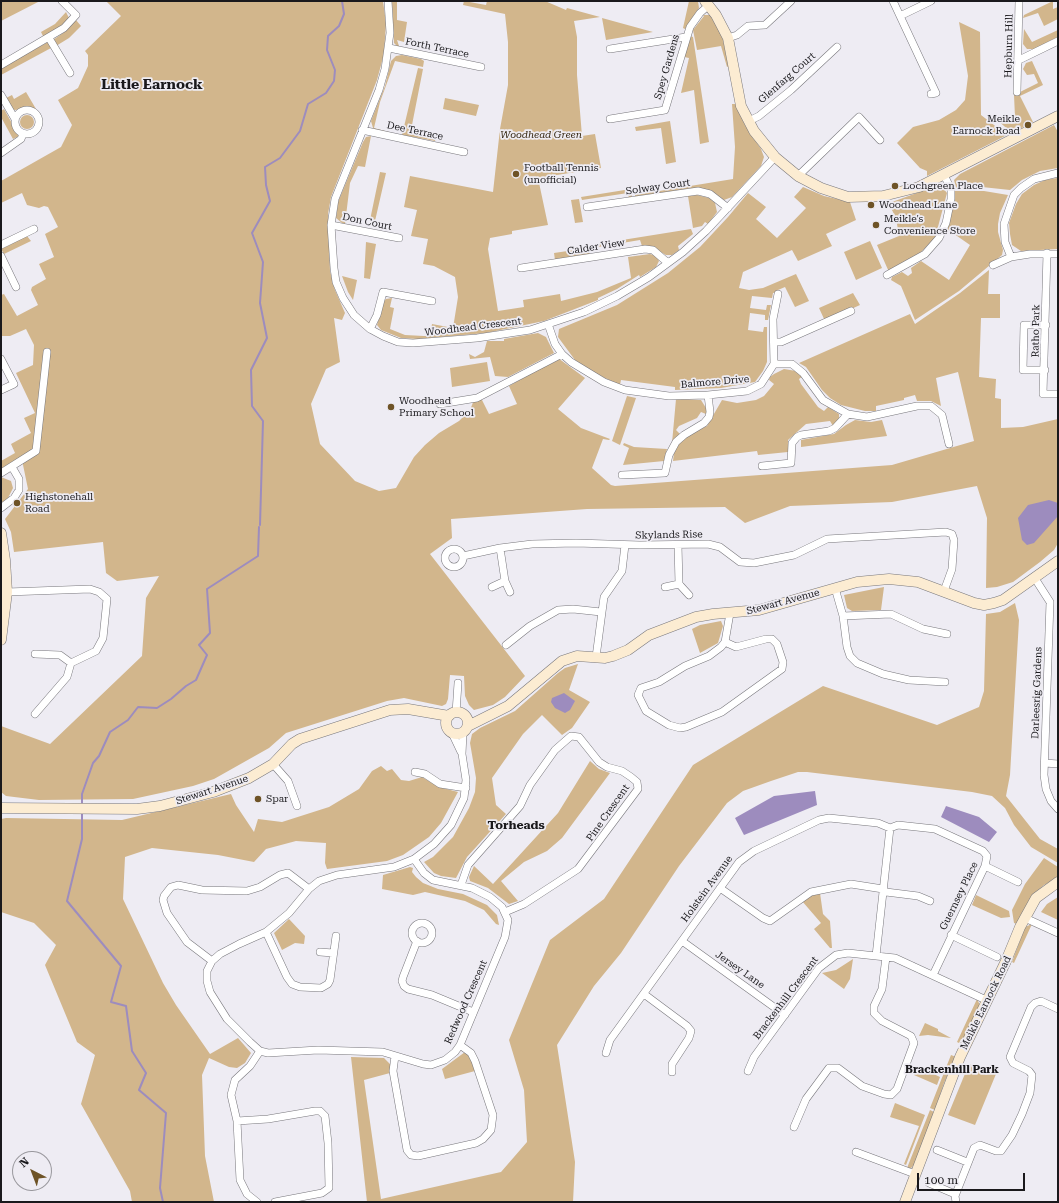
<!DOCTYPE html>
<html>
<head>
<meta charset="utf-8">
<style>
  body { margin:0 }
  #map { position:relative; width:1059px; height:1203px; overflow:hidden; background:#eeecf3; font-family:"Roboto Serif",serif }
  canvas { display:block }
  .frame { position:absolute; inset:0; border:2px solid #1a191c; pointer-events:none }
  .north { position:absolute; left:12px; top:1151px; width:40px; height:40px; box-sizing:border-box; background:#eeecf3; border:1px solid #99989d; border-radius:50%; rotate:318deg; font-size:11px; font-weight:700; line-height:16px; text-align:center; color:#1a191c }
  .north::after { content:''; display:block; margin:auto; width:14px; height:18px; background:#6e5326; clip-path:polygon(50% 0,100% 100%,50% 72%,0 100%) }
  .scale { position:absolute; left:917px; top:1173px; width:108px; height:18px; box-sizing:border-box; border:2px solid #1a191c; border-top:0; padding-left:5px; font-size:12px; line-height:14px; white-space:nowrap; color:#1a191c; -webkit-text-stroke:3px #eeecf3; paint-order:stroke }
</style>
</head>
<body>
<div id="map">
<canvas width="1059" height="1203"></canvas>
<div class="frame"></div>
<div class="north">N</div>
<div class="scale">100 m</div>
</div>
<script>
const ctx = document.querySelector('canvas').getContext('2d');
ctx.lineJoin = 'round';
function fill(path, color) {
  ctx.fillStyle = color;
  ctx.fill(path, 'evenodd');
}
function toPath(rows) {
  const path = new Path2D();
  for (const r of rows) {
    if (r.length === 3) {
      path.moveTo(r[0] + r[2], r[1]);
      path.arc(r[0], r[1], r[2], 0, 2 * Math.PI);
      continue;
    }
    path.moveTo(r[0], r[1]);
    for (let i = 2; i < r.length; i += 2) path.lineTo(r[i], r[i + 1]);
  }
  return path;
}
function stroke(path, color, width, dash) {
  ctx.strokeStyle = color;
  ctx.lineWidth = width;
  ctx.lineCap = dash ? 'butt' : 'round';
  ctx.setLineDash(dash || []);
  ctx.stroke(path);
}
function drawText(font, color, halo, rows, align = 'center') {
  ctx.font = font + ' "Roboto Serif",serif';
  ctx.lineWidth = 3.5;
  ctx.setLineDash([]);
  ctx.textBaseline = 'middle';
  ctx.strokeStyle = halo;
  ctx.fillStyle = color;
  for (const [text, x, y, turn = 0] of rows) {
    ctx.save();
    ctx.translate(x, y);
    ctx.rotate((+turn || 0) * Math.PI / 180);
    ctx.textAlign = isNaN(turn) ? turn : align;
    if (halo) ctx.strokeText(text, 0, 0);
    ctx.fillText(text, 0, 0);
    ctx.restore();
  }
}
const green = toPath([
  [1,1,40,1,1,21],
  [106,1,383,1,386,23,384,54,377,80,331,197,328,214,330,271,335,290,345,313,342,320,334,318,340,362,326,369,311,404,320,444,355,481,379,491,396,488,414,457,425,445,439,433,459,421,470,410,474,400,481,398,489,414,517,404,509,386,558,358,585,378,558,409,581,428,610,439,609,440,603,439,592,468,611,485,615,486,892,465,974,441,958,372,936,378,941,406,931,401,917,401,915,395,904,398,904,400,876,406,876,411,865,411,841,405,830,398,822,390,806,367,799,363,910,314,915,324,960,293,989,270,988,294,1000,294,1000,318,981,318,979,377,996,379,995,398,1001,399,1001,428,1023,427,1058,419,1058,543,1054,550,1040,562,1013,582,997,587,986,588,987,518,977,486,892,502,790,506,745,523,725,507,587,509,451,519,452,538,430,554,525,676,505,697,493,705,474,710,469,705,465,696,464,676,450,675,448,699,446,704,442,706,404,698,387,701,286,733,269,748,214,779,193,786,133,799,39,800,6,796,1,792,1,726,50,744,142,656,146,598,159,576,117,581,106,573,103,542,14,552,11,532,5,519,28,489,22,460,1,469,1,461,15,453,11,444,31,433,24,418,35,413,16,373,33,365,34,345,26,329,10,336,2,336,1,295,4,294,17,316,38,305,31,290,32,287,46,279,39,264,54,257,45,234,58,227,48,207,44,206,39,208,27,205,22,193,1,203,1,181,61,147,72,125,58,100,78,88,88,66,88,55,85,51,121,16],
  [392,1,397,1,397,20,407,22,404,42,397,40,400,49,394,43],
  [464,1,486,5,487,1,545,1,566,10,567,8,600,17,574,21,577,37,577,75,582,136,595,134,601,168,538,178,548,225,512,231,512,234,490,238,488,249,498,311,524,307,523,300,560,294,561,301,597,292,631,278,628,257,650,254,656,256,659,261,656,267,640,277,639,275,617,289,598,298,598,300,544,321,486,333,418,339,401,338,381,330,377,325,384,301,386,299,392,298,390,307,394,308,390,329,405,335,424,336,430,336,432,324,453,328,458,297,455,277,434,266,423,264,428,239,411,236,417,210,404,207,410,176,493,192,500,129,508,85,508,42,505,14,463,5],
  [689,1,698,1,699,8,685,29,683,28],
  [1053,1,1053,9,1058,7,1058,19,1044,26,1038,13,1023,18,1024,15],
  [66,12,69,18,59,30,44,38,41,32,55,24],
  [703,15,710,15,722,35,729,66,727,67,721,46,697,50,693,30,704,16],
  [602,18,653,32,606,40],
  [76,20,81,26,69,38,56,46,53,40,63,33],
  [959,22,980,32,981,115,1007,135,927,176,927,171,920,168,897,143,913,127,939,120,956,110,965,100,968,76],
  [1024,29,1032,42,1058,30,1058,37,1034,49,1027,49,1023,44],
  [690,36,693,37,709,142,700,144,694,90,681,93,689,58,684,57],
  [48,42,51,48,1,75,1,68],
  [402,55,421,59,424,61,423,67,395,61,380,102,374,128,400,135,376,130,373,128,371,121,385,86,391,61,396,56],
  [1032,61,1043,85,1020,96,1033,122,1012,133,996,119,1015,117,1014,95,1038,83,1034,74,1027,75,1023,69,1026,63],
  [418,68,423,69,411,130,436,134,435,141,402,135],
  [26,92,36,109,13,110,6,98,12,95,14,99],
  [445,98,479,105,476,116,443,109],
  [732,104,736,104,745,125,761,149,764,157,761,166,732,197,724,200,711,191,699,188,635,197,635,195,733,179,735,147],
  [4,109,19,136,13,139,1,117,1,111],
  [27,122,7],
  [670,121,676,162,666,164,661,128,636,131,635,127],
  [1054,125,1058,132,1058,168,1040,171,1022,180,1010,190,982,187,956,188,954,180,960,174],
  [371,136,365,167,358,166,350,183,345,224,342,223,336,218,338,202,363,142,366,137],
  [380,172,386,173,375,221,370,220],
  [1057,178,1058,249,1021,251,1012,245,1010,234,1009,223,1016,204,1022,194,1034,185,1045,180],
  [936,186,943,188,947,193,935,238,920,253,889,272,877,245,899,236,896,218,891,208,893,207,892,202],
  [803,187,824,196,850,202,856,220,826,234,832,246,798,261,792,250,743,272,739,288,749,290,763,288,796,274,809,301,795,307,785,287,778,290,779,292,773,293,772,298,752,296,750,308,766,310,767,305,771,305,768,320,765,320,765,315,750,313,748,330,763,332,764,327,767,327,767,362,763,371,755,382,721,388,675,390,675,387,621,380,620,385,592,372,575,360,558,337,559,329,617,305,668,273,700,247,728,217,748,193,766,207,756,219,777,238,806,208,794,197],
  [631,189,632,198,629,199,628,193,582,200,581,197],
  [955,191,984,191,1008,195,1000,213,998,224,998,232,1003,250,1002,255,959,291,915,320,901,286,891,280,892,277,902,272,908,276,912,273,911,268,921,261,949,280,970,245,947,229,954,203],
  [697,195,709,198,715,203,717,212,708,224,705,222,702,226,693,228,688,196],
  [579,199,583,222,575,223,571,200],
  [691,229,693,234,678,246,679,250,672,255,666,255,650,246,642,246,640,240,592,248,591,245],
  [27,236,31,241,4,254,1,249],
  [870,241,882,268,856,280,844,252],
  [366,242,376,244,370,279,364,278],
  [588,248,590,255,555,260,554,253],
  [342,276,357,280,353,300,348,292],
  [853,293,860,305,825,321,819,308],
  [538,333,546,337,554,353,508,377,495,376,490,357,470,359,469,354,475,357,484,352,487,341,504,341,504,339],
  [487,362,490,381,452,387,450,368],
  [784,369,796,371,803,376,799,379,801,384,818,407,824,411,828,407,839,414,839,419,833,426,830,421,806,424,788,440,788,452,758,455,757,451,673,461,674,453,680,442,688,435,707,426,722,400,737,403,756,400,764,396,774,384,769,380,770,377,774,374],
  [627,396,636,398,620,445,612,441],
  [676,399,701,400,706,408,706,414,701,412,697,418,679,426,676,430,680,434,672,443],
  [855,420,871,422,882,420,887,436,801,447,801,440,834,434,846,425],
  [624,443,634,447,667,449,664,461,623,465,629,448,623,445],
  [1,477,11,481,13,488,8,498,1,504],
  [884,587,881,610,852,611,847,608,844,595],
  [1015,603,1019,620,1010,775,1006,796,1040,839,1058,849,1058,863,1031,847,1014,825,1005,808,992,796,972,792,807,772,798,772,771,781,743,791,727,803,679,866,621,953,594,986,557,1045,575,1162,573,1202,367,1202,351,1057,384,1058,390,1064,390,1073,364,1080,381,1199,501,1172,527,1142,524,1090,509,1040,550,940,604,899,693,765,823,686,937,725,979,707,984,691,986,614,1000,612],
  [721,621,723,626,718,643,700,653,692,629,700,625],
  [578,664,569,690,590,702,572,728,562,735,542,715,523,734,492,778,496,805,506,814,467,857,456,878,441,876,434,873,424,862,433,857,453,837,469,808,475,792,476,778,470,743,472,734,480,728,515,711,558,673,565,668],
  [590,761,599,769,610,773,562,838,547,851,524,862,501,881,518,901,509,904,488,888,470,881,469,877,474,866,493,884,558,813],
  [381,766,387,771,392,769,401,780,409,781,422,777,439,787,458,792,441,823,429,837,403,855,387,861,327,869,325,863,326,843,296,841,266,849,254,862,218,855,152,848,125,857,123,899,163,983,176,1005,210,1054,238,1038,251,1053,245,1063,237,1068,229,1067,209,1058,202,1075,205,1156,214,1202,132,1202,130,1191,81,1104,95,1055,77,1042,45,965,56,945,34,923,1,912,1,819,6,818,122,820,231,794,236,805,254,832,258,819,282,822,329,807,359,789,372,771],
  [1044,858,1058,867,1058,878,1044,885,1035,893,1017,924,1014,923,1012,910,1025,884],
  [410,867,413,868,412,872,416,877,423,883,438,889,463,894,487,905,497,915,499,925,496,924,484,910,465,901,425,892,413,895,382,889,383,875],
  [820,893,823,914,830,921,832,948,830,948,814,929,821,923,802,901,808,896],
  [976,895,1009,911,1010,917,1001,918,972,905],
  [1058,897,1058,920,1041,912,1047,904],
  [289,919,305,936,304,944,295,943,282,950,274,933],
  [1032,924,1014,963,1012,962,1025,927],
  [853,959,850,979,844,989,822,973,836,970],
  [977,999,979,1003,979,1007,963,1039,961,1039,959,1043,957,1042],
  [925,1023,938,1029,938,1031,951,1038,928,1035,919,1036],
  [465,1052,471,1058,475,1071,445,1079,442,1069],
  [951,1055,956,1057,944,1083,935,1110,930,1108],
  [969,1064,996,1074,975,1125,948,1115],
  [917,1066,940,1077,937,1085,914,1075],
  [895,1103,925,1115,906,1165,904,1164,919,1126,890,1117],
  [930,1110,934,1112,914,1165,911,1168,907,1168]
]);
const water = toPath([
  [1049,500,1058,503,1058,516,1034,543,1027,545,1022,540,1018,518,1028,505],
  [564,693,575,701,570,710,565,713,555,708,551,702,552,698],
  [815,791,817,805,744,835,735,818,774,796],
  [946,806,979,817,997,832,989,842,941,817]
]);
const stream = toPath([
  [260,525,263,421,252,406,251,370,267,338,260,303,263,262,252,233,270,201,266,185,265,167,280,158,300,131,308,104,326,93,334,81,335,70,327,50,328,36,339,26,344,14,342,1],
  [82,806,82,794,93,763,99,756,110,732,128,720,138,707,157,708,171,699,186,686,196,680,207,655,199,645,210,633,207,589,258,556,259,527],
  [82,813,82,839,67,901,121,966,111,1002,126,1006,132,1051,146,1073,139,1090,166,1113,160,1188,163,1202]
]);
const street = toPath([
  [388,1,390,33,385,69,379,90,335,199,331,225,334,268,336,282,343,298,354,315,370,329,383,336,398,342,413,343,477,338,530,330,584,312,617,296,649,277,683,252,706,231,775,157],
  [893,1,936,93,931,94],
  [900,16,931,1],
  [49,38,70,73],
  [728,38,737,35,748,26,765,25,791,1],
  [389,48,481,67],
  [610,49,686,37],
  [1019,60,1058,41],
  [1,65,64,28,76,15,62,1],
  [1017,92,1019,1],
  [1,95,15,119],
  [27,122,12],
  [610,119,665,110,690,27,700,13,709,5],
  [749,121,759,116,791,90,837,47],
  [362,130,464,152],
  [1,153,21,139,23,134],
  [798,176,859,117,880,140],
  [587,207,698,191,710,194,728,208],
  [331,225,399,238],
  [1,245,34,229],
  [1047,253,1043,394,1058,394],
  [1,256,16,287],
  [1011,257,1005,242,1004,224,1014,195,1021,188,1034,179,1058,173],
  [993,265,1011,257,1030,254,1058,254],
  [521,268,645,249,653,250,668,263],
  [887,275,925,254,939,238,946,223,951,199,951,189,944,175],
  [548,324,555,344,562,354,571,362,604,382,625,390,669,396,708,395,747,391,761,384,774,364,792,364,803,373,823,400,848,414,867,417,917,406,931,406,942,415,949,444],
  [370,329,377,315,383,292,432,301],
  [774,342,781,342,851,311],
  [1,359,14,384,1,390],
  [774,364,773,319,778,294],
  [1045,370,1023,370,1024,325,1046,325],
  [440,404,477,398,562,354],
  [762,466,791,463,792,443,797,437,801,435,829,431,835,428,848,414],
  [1,473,36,451,47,352],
  [622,475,665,473,669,455,676,442,684,435,704,423,709,417,710,412,708,395],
  [1,508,14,498,19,490,19,479,12,467],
  [678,545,679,584],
  [500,548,505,581,510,592],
  [454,558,9],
  [463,556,500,548,532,544,576,543,640,545,708,544,720,547,740,562,754,563,794,555,827,539,946,532,952,534,954,540,952,569,944,591],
  [1034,577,1050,602,1044,775,1046,789,1051,801,1058,809],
  [492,587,505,581],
  [665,587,679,584,689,595],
  [835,588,843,616,847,647,850,656,857,663,883,674,909,680,945,682],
  [7,592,90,589,99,592,107,599,103,638,96,651,71,663,67,677,35,714],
  [843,616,891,614,923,629,947,634],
  [725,642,721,647,709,656,685,666,659,682,641,688,638,695,646,711,669,725,680,728,686,727,722,712,782,669,783,662,777,644,772,639,766,639,736,647,725,642,730,613],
  [506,645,530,626,558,610,573,609,601,612],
  [35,654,60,655,71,663],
  [596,657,604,597,622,571,625,545],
  [456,713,458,683],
  [452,733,461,752],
  [1045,763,1058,764],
  [273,764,288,781,297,806],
  [415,772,425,774,440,784,466,788],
  [890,828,898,825,935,829,983,851,987,856,985,866,933,975],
  [414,859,424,873,433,880,472,888,490,897,502,907,508,920,505,937,460,1045,455,1052,445,1060,431,1065,423,1064,383,1052,318,1050,268,1053,260,1051,250,1042,227,1019,210,992,207,981,207,971,212,961,220,954,239,944,266,932,289,913,309,889,319,881,337,875,394,867,414,859,434,844,451,825,464,798,466,780,462,754,463,733],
  [985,866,1018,882],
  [461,885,468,865,520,806,530,785,555,750,571,736,579,737,599,762,607,767,622,771,631,777,637,782,638,789,578,869,524,904,505,912],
  [720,888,763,918,770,921,811,892,851,884,883,889,886,892,918,896,930,901],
  [1025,918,1058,933],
  [422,933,10],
  [266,932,287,977,292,984,300,987,321,988,328,984,330,980,336,936],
  [951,935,997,957],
  [417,941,403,977,402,981,404,986,408,989,432,995,473,1012],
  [682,941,785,1015],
  [320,952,333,953],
  [212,961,187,942,167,913,163,900,164,896,171,887,178,885,202,890,247,891,260,887,280,875,288,873,309,889],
  [644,994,687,1026,691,1031,689,1038,672,1064,672,1072],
  [606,1053,610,1040,739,862,754,851,819,820,829,818,878,823,890,828,876,956],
  [395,1056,393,1071,407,1150,411,1155,418,1156,476,1143,483,1139,491,1130,493,1115,475,1061,471,1053,460,1045],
  [748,1071,754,1057,819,968,836,955,848,953,895,958,986,1000],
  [237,1121,268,1119,315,1111,320,1111,325,1116,328,1143,329,1188,322,1193,275,1202],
  [794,1127,806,1099,829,1068,838,1068,862,1086,884,1094,891,1095,897,1089,914,1043,911,1036,882,1021,874,1013,874,1006,882,989,886,957],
  [937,1150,967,1162],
  [856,1152,915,1174],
  [929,1183,955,1194],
  [257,1202,247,1194,240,1180,237,1121,231,1095,235,1080,250,1066,260,1051],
  [956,1202,955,1196,974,1148,980,1145,996,1151,1001,1151,1012,1135,1022,1114,1030,1093,1032,1075,1029,1071,1013,1063,1010,1057,1031,1007,1035,1003,1041,1001,1058,1009]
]);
const secondary = toPath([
  [705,1,716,15,728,38,741,106,754,131,775,157,798,176,821,188,848,197,883,196,919,187,1058,116],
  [1,533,5,560,7,592,1,640],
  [457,723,11],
  [468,726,508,706,562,661,577,656,605,658,613,656,628,650,649,635,696,617,713,614,759,610,857,582,889,579,918,582,974,603,984,605,994,603,1003,600,1058,561],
  [1,808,137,809,160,806,213,792,249,778,273,764,292,744,300,739,390,710,408,709,449,716],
  [905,1202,960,1057,1006,961,1020,927,1036,898,1058,882]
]);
const markers = [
  [1028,125,4,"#6e5326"],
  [516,174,4,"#6e5326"],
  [895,186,4,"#6e5326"],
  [871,205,4,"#6e5326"],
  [876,225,4,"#6e5326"],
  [391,407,4,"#6e5326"],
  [17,503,4,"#6e5326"],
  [258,799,4,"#6e5326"]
];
const streetNames = [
  ["Hepburn Hill",1009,46,-89],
  ["Forth Terrace",437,48,12],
  ["Spey Gardens",667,67,-74],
  ["Glenfarg Court",787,78,-41],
  ["Dee Terrace",415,131,12],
  ["Solway Court",658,187,-8],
  ["Don Court",367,222,12],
  ["Calder View",596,247,-9],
  ["Woodhead Crescent",473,327,-7],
  ["Ratho Park",1036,331,-89],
  ["Balmore Drive",715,382,-5],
  ["Skylands Rise",669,535,-1],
  ["Stewart Avenue",783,602,-15],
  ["Darleesrig Gardens",1037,693,-88],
  ["Stewart Avenue",212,790,-18],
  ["Pine Crescent",608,813,-55],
  ["Holstein Avenue",707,889,-54],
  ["Guernsey Place",959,896,-64],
  ["Jersey Lane",740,970,35],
  ["Brackenhill Crescent",786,998,-53],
  ["Redwood Crescent",466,1002,-66],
  ["Meikle Earnock Road",986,1003,-64]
];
const poiNames = [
  ["Meikle",1020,119,"right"],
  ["Earnock Road",1020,131,"right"],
  ["Football Tennis",524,168],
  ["(unofficial)",524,180],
  ["Lochgreen Place",903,186],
  ["Woodhead Lane",879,205],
  ["Meikle's",884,219],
  ["Convenience Store",884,231],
  ["Woodhead",399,401],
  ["Primary School",399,413],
  ["Highstonehall",25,497],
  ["Road",25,509],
  ["Spar",266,799]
];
const parkNames = [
  ["Woodhead Green",541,135]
];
const neighbourhoodNames = [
  ["Brackenhill Park",952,1070]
];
const quarterNames = [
  ["Torheads",516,825]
];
const districtNames = [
  ["Little Earnock",152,85]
];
fill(green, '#d2b68c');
fill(water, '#9d8cbe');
stroke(stream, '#9d8cbe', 2);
stroke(street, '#78777c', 8);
stroke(secondary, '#78777c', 11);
stroke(street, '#fff', 7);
stroke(secondary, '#fcecd2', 10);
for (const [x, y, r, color] of markers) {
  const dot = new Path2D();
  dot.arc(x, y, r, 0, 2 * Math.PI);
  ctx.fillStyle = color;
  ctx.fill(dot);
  stroke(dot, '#eeecf3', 1.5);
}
drawText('10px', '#1a191c', '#eeecf3', streetNames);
drawText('10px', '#1a191c', '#eeecf3', poiNames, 'left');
drawText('italic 10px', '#352710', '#eeecf3', parkNames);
drawText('bold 11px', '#1a191c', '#eeecf3', neighbourhoodNames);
drawText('bold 12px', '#1a191c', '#eeecf3', quarterNames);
drawText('bold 14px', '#1a191c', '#eeecf3', districtNames);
</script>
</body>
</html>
